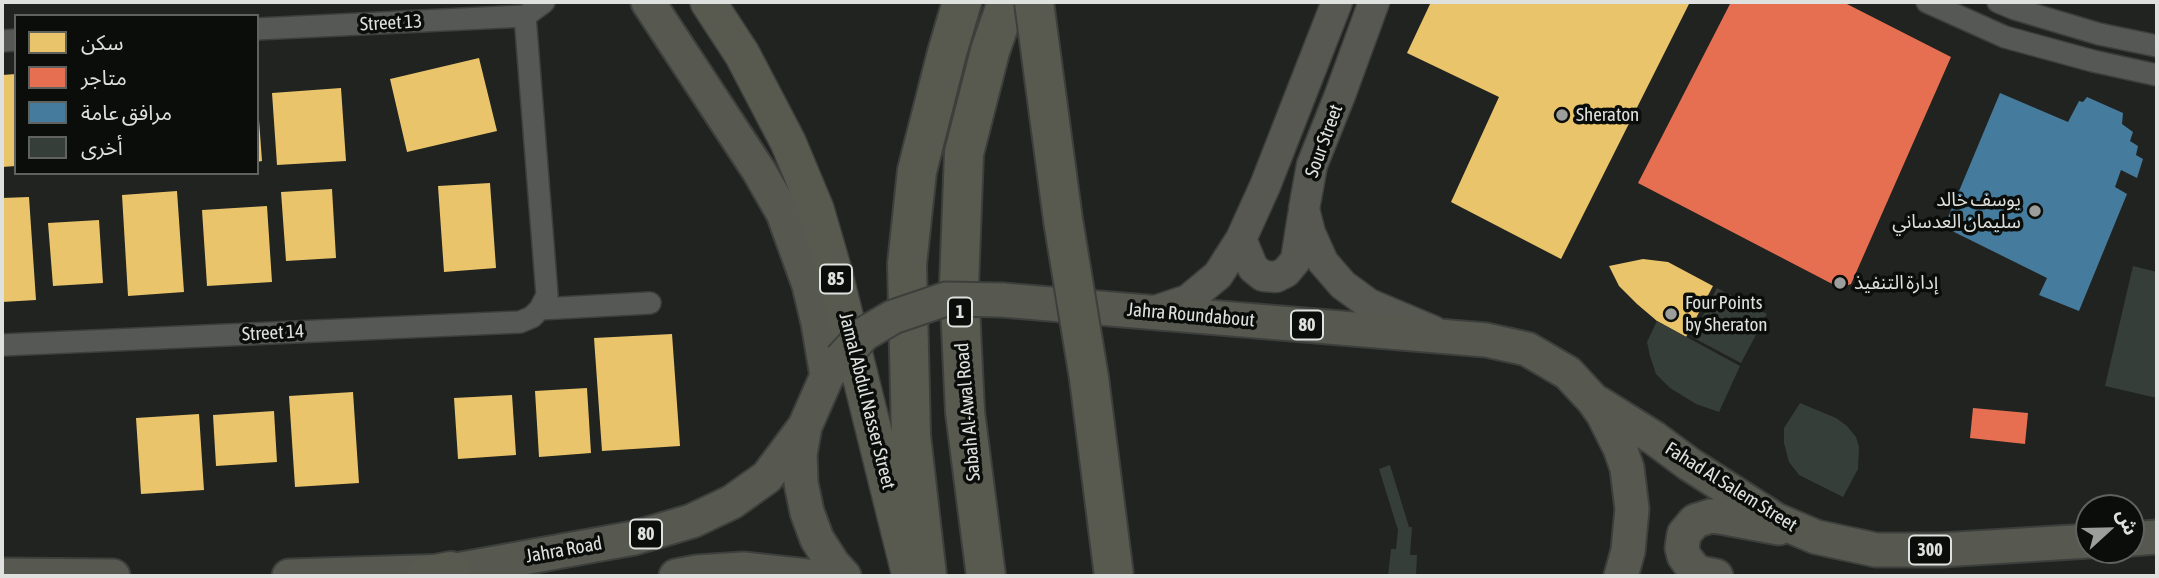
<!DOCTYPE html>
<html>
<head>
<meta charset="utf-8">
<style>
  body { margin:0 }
  #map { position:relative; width:2159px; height:578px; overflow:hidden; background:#212320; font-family:"Asap Condensed","Noto Sans Arabic",sans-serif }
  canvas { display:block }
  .frame { position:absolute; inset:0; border:4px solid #dee1dd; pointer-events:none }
  .legend { position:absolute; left:14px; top:14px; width:245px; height:161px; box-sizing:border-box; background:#0b0d0a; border:2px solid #5f625e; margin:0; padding:9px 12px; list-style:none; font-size:21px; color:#dee1dd }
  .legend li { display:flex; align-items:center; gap:14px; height:35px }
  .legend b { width:35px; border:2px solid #5f625e }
  .north { position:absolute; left:2075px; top:494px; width:70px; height:70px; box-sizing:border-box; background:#0b0d0a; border:2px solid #5f625e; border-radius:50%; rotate:68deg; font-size:19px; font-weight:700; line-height:28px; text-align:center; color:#dee1dd }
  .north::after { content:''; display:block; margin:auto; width:24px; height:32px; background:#9c9e9b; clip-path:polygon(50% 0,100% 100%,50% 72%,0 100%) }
</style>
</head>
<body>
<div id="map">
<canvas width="2159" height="578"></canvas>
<div class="frame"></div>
<ul class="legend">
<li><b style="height:19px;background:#e9c46a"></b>سكن</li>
<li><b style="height:19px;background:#e76f51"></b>متاجر</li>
<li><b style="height:19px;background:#457b9d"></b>مرافق عامة</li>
<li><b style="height:19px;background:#363e39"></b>أخرى</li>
</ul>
<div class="north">ش</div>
</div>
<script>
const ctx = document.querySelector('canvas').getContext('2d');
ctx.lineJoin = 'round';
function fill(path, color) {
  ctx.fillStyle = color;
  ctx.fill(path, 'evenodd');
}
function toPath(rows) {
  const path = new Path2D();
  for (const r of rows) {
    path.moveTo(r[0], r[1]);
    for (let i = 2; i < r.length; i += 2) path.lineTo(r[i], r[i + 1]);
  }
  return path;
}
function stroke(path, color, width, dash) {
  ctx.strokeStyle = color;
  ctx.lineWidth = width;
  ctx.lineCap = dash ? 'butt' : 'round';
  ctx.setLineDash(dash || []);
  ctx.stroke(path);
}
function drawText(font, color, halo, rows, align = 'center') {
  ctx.font = font + ' "Asap Condensed","Noto Sans Arabic",sans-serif';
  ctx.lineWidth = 7;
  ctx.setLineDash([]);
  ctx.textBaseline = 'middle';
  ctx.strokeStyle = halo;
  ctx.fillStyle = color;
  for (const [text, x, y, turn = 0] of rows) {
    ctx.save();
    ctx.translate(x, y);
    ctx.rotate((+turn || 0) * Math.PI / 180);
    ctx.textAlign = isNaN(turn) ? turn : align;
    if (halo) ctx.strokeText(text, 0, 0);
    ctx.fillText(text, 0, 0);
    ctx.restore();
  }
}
const homes = toPath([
  [1431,2,1690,2,1561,259,1451,202,1499,97,1407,53],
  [479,58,497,131,407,152,390,79],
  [16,74,16,166,2,167,2,75],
  [341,88,346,161,277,165,272,93],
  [257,120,259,120,262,161,257,162],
  [490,183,496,268,444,272,438,186],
  [332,189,336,258,286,261,281,192],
  [177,191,184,292,128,296,122,195],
  [29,197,36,300,2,302,2,198],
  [267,206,272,282,207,286,202,210],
  [99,220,103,283,53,286,48,223],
  [1643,259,1668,262,1713,286,1686,337,1657,321,1637,304,1619,286,1609,266],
  [672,334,680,446,602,451,594,338],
  [587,388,591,453,539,457,535,391],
  [353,392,359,483,295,487,289,396],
  [512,395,516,455,458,459,454,398],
  [274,411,277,462,216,466,213,415],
  [199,414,204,490,141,494,136,418]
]);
const shops = toPath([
  [1731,2,1843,2,1951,57,1851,284,1840,288,1638,183],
  [1973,408,2028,413,2025,444,1970,438]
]);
const public = toPath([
  [2000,93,2068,122,2079,101,2083,102,2087,97,2123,113,2122,124,2133,132,2130,141,2138,146,2136,155,2143,159,2137,178,2121,170,2115,187,2127,194,2079,311,2039,295,2047,278,1944,227]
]);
const building = toPath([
  [2133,266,2157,272,2157,398,2105,386],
  [1717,288,1767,314,1741,363,1692,337],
  [1657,321,1740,366,1719,412,1696,404,1670,388,1656,374,1650,356,1647,342],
  [1800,403,1836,418,1847,426,1856,437,1859,447,1858,469,1843,497,1799,475,1789,462,1784,443,1784,428],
  [1390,465,1409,527,1412,527,1410,555,1417,555,1416,576,1388,576,1391,549,1396,549,1398,530,1379,469]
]);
const minor = toPath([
  [1927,2,2005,37,2093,61,2157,75],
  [1998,2,2015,9,2099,34,2157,46],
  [525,16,544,2],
  [257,29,525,16],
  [2,41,16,40],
  [540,309,650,303],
  [2,345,520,322,532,317,540,309,547,295,525,16]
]);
const secondary = toPath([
  [1374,2,1340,95,1312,165,1304,209,1310,233,1323,262,1343,285,1369,304,1433,331],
  [1241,239,1253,268,1263,276,1276,277,1286,272,1296,260,1303,216],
  [1152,312,1188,300,1218,275,1241,239,1265,186,1337,2]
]);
const primary = toPath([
  [648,2,759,171,783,213,809,285,818,323,827,376],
  [1002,300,1486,340,1527,349,1568,373,1593,400,1603,414,1620,448,1627,468,1632,509,1628,551,1621,576],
  [841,359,827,376,805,426,800,454,801,483,807,512,817,539,833,564,844,576],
  [1598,403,1654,438,1689,464,1776,520,1816,537,1876,550,1941,550,2089,541],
  [2131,539,2157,537],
  [2,575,113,576],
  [289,576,451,571,634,538,692,521,732,502,767,477,805,426],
  [676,576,697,572,743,569,807,576],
  [1716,576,1700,573,1693,568,1684,556,1682,548,1684,534,1695,521,1711,516,1720,517,1779,528]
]);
const trunk = toPath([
  [708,2,742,54,788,142,816,209,834,271,910,576]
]);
const motorway = toPath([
  [425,576,451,571],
  [927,576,911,436,907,264,917,171,947,53,962,2],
  [986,576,965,412,959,285,964,153,990,51,1007,2]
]);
const primaryBridge = toPath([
  [841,359,864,334,893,317,946,299,1002,300]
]);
const motorwayBridge = toPath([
  [1034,2,1063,220,1089,378,1114,576]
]);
const markers = [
  [1562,115,7,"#9c9e9b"],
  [2035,211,7,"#9c9e9b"],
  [1840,283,7,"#9c9e9b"],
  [1671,314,7,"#9c9e9b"]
];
const shields = [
  [836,279,32],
  [960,312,24],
  [1307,325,32],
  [646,534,32],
  [1930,550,42]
];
const shieldNames = [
  ["85",836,279],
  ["1",960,312],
  ["80",1307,325],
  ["80",646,534],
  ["300",1930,550]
];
const streetNames = [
  ["Street 13",391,23,-3],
  ["Sour Street",1324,141,-70],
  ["Jahra Roundabout",1191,315,5],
  ["Street 14",273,333,-3],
  ["Jamal Abdul Nasser Street",867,401,76],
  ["Sabah Al-Awal Road",968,412,-95],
  ["Fahad Al Salem Street",1731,487,32],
  ["Jahra Road",564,550,-10]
];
const poiNames = [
  ["Sheraton",1576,115],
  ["يوسف خالد",2021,200,"right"],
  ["سليمان العدساني",2021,222,"right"],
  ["إدارة التنفيذ",1854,283],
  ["Four Points",1685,303],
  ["by Sheraton",1685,325]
];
fill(homes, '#e9c46a');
fill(shops, '#e76f51');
fill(public, '#457b9d');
fill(building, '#363e39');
stroke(minor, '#3d3f3c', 24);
stroke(secondary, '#3d3f3c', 33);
stroke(primary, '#3d3f3c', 37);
stroke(trunk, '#3d3f3c', 38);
stroke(motorway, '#3d3f3c', 42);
stroke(minor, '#565855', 21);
stroke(secondary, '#575852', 30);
stroke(primary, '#575950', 33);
stroke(trunk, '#585a50', 35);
stroke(motorway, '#585a4f', 38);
stroke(primaryBridge, '#3d3f3c', 37, []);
stroke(motorwayBridge, '#3d3f3c', 42, []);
stroke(primaryBridge, '#575950', 33);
stroke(motorwayBridge, '#585a4f', 38);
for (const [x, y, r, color] of markers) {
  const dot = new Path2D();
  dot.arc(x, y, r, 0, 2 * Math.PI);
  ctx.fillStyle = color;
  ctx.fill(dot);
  stroke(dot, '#0b0d0a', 2.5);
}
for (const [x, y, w] of shields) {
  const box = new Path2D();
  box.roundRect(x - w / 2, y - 14.5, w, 29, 5);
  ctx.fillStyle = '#0b0d0a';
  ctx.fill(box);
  stroke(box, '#dee1dd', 2);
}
drawText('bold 18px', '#dee1dd', null, shieldNames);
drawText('19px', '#dee1dd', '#0b0d0a', streetNames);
drawText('19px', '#dee1dd', '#0b0d0a', poiNames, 'left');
</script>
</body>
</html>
